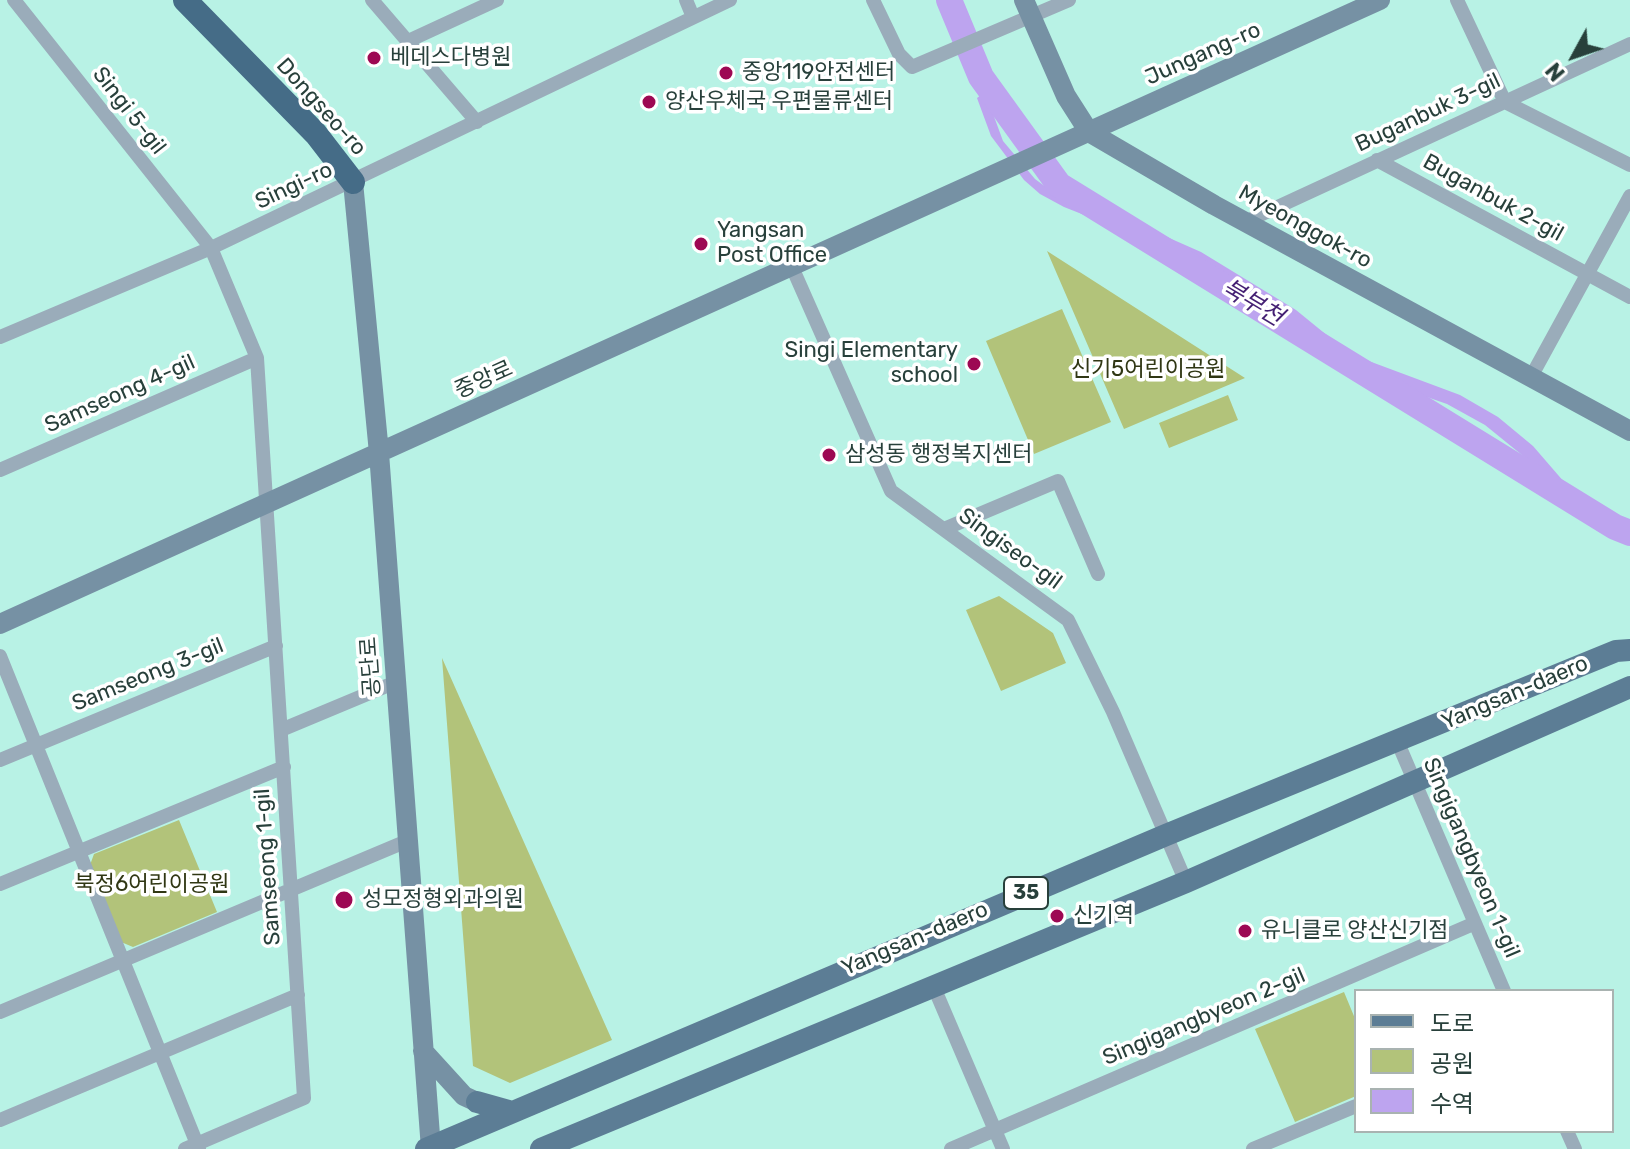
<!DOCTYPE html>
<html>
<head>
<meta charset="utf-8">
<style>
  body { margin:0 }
  #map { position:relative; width:1630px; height:1149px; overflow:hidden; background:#b8f2e5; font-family:Rubik,"Noto Sans KR",sans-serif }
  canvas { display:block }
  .legend { position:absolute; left:1354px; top:989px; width:260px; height:144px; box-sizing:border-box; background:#fff; border:2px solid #a9b3b1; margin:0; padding:10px 14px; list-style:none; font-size:24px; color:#28403b }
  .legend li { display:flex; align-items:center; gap:16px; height:40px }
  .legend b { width:40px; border:2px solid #a9b3b1 }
  .north { position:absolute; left:1534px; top:16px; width:80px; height:80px; -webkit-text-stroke:6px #fff; paint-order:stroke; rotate:230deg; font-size:22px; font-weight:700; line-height:32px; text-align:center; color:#28403b }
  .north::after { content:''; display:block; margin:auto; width:28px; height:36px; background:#28403b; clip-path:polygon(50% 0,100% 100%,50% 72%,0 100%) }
</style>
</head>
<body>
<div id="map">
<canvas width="1630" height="1149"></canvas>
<ul class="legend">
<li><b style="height:10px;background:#5c7d95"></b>도로</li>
<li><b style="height:22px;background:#b2c37a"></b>공원</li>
<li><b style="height:22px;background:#bda4ef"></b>수역</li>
</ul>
<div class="north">N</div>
</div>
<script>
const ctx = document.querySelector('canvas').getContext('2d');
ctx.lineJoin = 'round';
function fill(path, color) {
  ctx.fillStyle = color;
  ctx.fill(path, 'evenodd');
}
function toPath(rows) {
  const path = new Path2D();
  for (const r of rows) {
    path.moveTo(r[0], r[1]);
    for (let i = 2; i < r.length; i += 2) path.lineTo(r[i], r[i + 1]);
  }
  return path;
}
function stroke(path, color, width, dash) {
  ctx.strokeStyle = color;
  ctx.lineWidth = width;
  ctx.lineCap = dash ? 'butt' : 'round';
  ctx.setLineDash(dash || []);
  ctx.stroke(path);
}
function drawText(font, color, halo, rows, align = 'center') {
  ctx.font = font + ' Rubik,"Noto Sans KR",sans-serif';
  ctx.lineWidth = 7;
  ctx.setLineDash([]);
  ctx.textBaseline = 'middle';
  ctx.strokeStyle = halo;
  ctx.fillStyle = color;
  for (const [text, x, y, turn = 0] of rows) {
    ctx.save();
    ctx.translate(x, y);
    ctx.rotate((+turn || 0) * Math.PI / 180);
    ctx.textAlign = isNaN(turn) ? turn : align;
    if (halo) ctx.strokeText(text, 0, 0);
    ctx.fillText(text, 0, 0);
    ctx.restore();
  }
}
const green = toPath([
  [1047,251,1245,378,1124,429],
  [1062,309,1111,422,1034,454,986,341],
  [1228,395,1238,420,1169,448,1159,423],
  [999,596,1053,633,1066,663,1001,691,966,610],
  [442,658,612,1040,510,1083,473,1066],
  [179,820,217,912,133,947,121,942,90,865,94,854],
  [1344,992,1356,1021,1356,1096,1295,1122,1255,1029]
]);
const water = toPath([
  [985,92,1003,141,1035,179,1054,193,1078,208,1117,215,1201,252,1296,310,1350,354,1460,395,1498,417,1533,446,1584,505,1630,529,1630,542,1599,532,1574,515,1538,468,1485,425,1447,404,1375,379,1227,280,1178,252,1064,207,1040,194,1024,180,991,136,977,98]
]);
const river = toPath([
  [949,0,981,77,1059,185,1615,527,1630,533]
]);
const street = toPath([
  [14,0,211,248,257,358,304,1098,185,1149],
  [372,0,477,122],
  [686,0,693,17],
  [873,0,899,54,912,67,1069,0],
  [1457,0,1505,102,1630,165],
  [408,41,497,0],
  [1377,160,1630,297],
  [1245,222,1630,44],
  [792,267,891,491,1068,620,1113,712,1186,882],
  [0,337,211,248,730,0],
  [1531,377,1630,196],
  [0,470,257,358],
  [944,529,1058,481,1098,574],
  [0,656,199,1149],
  [281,730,396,682],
  [1398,743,1504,991],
  [0,760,276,646],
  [0,884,284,767],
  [933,985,1003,1149],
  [0,1012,407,841],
  [0,1120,298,995],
  [1567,1131,1575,1149],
  [951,1149,1473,924],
  [1253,1149,1356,1106]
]);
const secondary = toPath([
  [1024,0,1066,96,1089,132,1214,205,1630,431],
  [353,182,379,453,431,1149],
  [0,624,1380,0],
  [423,1051,464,1096,477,1102]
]);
const primary = toPath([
  [477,1102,509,1111],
  [426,1149,1166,835,1616,651,1630,650],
  [541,1149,1186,882,1630,687]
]);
const highway = toPath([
  [185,0,316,134,353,182]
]);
const markers = [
  [374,58,8,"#9d0853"],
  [726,73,8,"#9d0853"],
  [649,102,8,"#9d0853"],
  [701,244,8,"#9d0853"],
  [974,364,8,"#9d0853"],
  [829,455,8,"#9d0853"],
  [344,900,10,"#9d0853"],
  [1057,916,8,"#9d0853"],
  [1245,931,8,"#9d0853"]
];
const shields = [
  [1026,893,44]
];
const shieldNames = [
  ["35",1026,893]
];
const streetNames = [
  ["Jungang-ro",1203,54,-24],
  ["Dongseo-ro",321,107,48],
  ["Singi 5-gil",129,111,52],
  ["Buganbuk 3-gil",1428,113,-25],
  ["Singi-ro",294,186,-25],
  ["Buganbuk 2-gil",1493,198,29],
  ["Myeonggok-ro",1305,227,29],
  ["중앙로",484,380,-24],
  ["Samseong 4-gil",120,394,-24],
  ["Singiseo-gil",1010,549,36],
  ["공단로",371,667,-94],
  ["Samseong 3-gil",148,675,-22],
  ["Yangsan-daero",1515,693,-23],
  ["Singigangbyeon 1-gil",1471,858,67],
  ["Samseong 1-gil",268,867,-94],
  ["Yangsan-daero",915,939,-23],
  ["Singigangbyeon 2-gil",1204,1017,-23]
];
const poiNames = [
  ["베데스다병원",390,58],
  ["중앙119안전센터",742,73],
  ["양산우체국 우편물류센터",665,102],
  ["Yangsan",717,231],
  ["Post Office",717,256],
  ["Singi Elementary",958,351,"right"],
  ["school",958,376,"right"],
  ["삼성동 행정복지센터",845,455],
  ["성모정형외과의원",362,900],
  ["신기역",1073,916],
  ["유니클로 양산신기점",1261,931]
];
const parkNames = [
  ["신기5어린이공원",1148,370],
  ["북정6어린이공원",152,885]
];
const waterNames = [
  ["북부천",1252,303,31]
];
fill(green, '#b2c37a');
fill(water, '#bda4ef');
stroke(river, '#bda4ef', 26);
stroke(street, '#9aacba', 14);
stroke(secondary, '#7691a4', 20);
stroke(primary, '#5c7d95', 22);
stroke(highway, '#456c87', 24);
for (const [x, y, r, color] of markers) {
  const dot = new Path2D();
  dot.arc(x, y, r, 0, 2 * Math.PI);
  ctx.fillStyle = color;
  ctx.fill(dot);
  stroke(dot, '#fff', 3);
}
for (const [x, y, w] of shields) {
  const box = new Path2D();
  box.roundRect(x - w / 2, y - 16, w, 32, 6);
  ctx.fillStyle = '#fff';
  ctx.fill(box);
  stroke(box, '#28403b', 2);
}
drawText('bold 20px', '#28403b', null, shieldNames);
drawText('22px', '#28403b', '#fff', streetNames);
drawText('22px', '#28403b', '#fff', poiNames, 'left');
drawText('22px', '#303714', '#fff', parkNames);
drawText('italic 24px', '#441f73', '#fff', waterNames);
</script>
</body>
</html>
